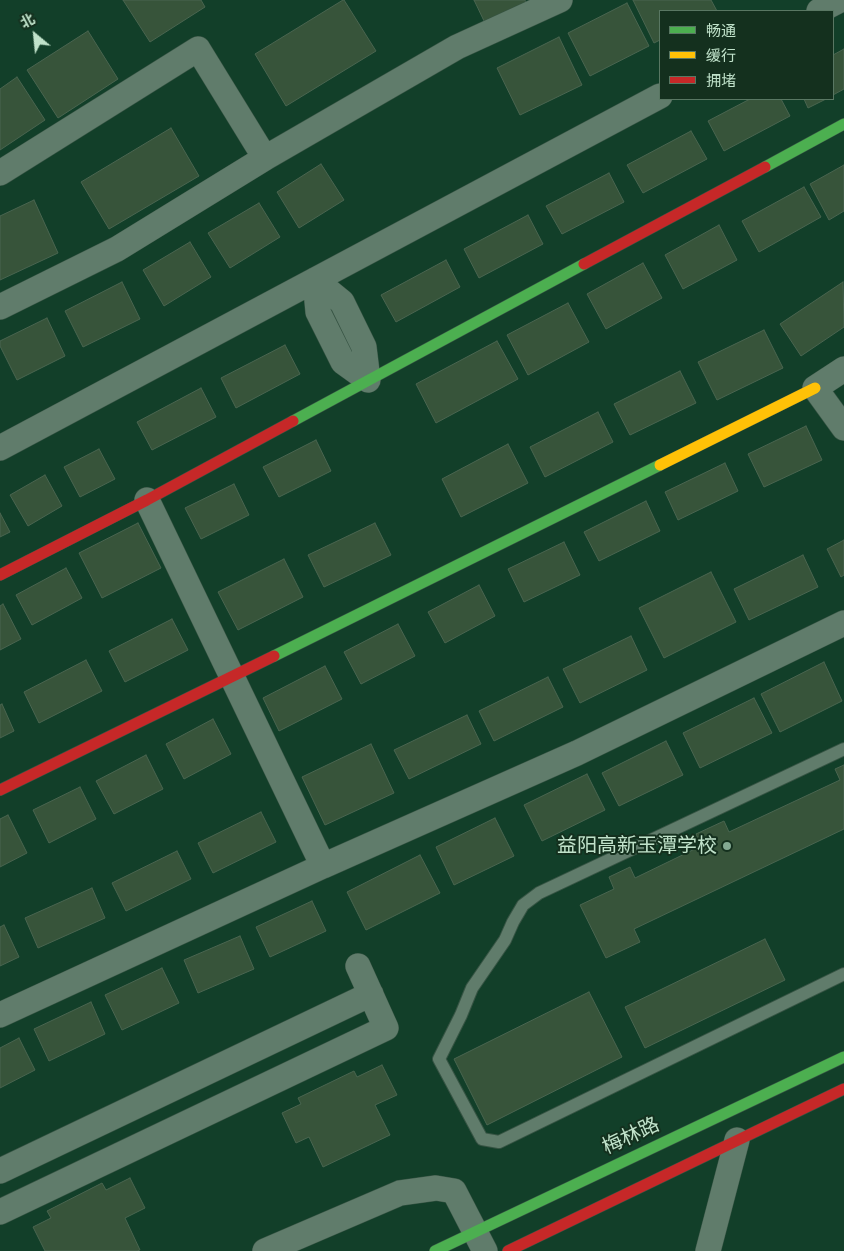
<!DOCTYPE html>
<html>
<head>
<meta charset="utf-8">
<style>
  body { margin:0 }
  #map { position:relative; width:844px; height:1251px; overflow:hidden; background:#123f29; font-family:"Alegreya Sans","Noto Sans SC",sans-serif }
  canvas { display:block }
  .legend { position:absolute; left:659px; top:10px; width:175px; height:90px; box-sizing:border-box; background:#14301e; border:1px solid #597763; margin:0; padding:6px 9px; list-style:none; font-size:15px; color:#c0e2ca }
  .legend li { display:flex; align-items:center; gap:10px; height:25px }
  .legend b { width:25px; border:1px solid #597763 }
  .north { position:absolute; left:10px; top:10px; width:50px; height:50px; -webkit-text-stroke:4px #14301e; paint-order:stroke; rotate:332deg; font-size:14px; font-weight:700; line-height:20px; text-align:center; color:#c0e2ca }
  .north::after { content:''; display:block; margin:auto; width:18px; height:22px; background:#c0e2ca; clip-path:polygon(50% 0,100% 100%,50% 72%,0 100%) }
</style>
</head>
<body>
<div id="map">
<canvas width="844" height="1251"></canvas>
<ul class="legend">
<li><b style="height:6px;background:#4caf50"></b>畅通</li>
<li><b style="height:6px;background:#ffc107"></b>缓行</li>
<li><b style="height:6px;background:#c62828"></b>拥堵</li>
</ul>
<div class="north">北</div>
</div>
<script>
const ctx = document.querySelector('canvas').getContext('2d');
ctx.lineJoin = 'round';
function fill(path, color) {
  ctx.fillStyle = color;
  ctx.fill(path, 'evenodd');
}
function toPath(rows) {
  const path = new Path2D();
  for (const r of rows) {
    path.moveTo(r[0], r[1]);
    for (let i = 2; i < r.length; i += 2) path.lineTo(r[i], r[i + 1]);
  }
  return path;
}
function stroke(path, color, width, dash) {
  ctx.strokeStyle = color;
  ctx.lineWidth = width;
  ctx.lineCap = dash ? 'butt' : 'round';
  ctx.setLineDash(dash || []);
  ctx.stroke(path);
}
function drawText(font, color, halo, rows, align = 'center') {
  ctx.font = font + ' "Alegreya Sans","Noto Sans SC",sans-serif';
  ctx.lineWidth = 4;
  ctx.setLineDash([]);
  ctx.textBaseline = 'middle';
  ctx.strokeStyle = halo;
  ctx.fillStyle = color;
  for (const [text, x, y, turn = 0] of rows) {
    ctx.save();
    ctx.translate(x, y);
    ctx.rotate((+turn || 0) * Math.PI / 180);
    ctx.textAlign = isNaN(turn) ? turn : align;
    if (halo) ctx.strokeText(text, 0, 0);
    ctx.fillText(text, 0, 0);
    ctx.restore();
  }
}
const building = toPath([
  [123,0,201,0,205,7,150,42,123,0],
  [343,0,344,0,376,51,286,106,255,54,343,0],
  [474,0,525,0,526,3,485,23,474,0],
  [633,0,711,0,717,11,660,11,660,40,654,43,633,0],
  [627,3,649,46,590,76,568,33,627,3],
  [88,31,118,79,58,118,27,70,88,31],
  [559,37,582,85,520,115,497,68,559,37],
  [844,49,844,89,833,95,833,55,844,49],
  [17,77,45,120,0,150,0,89,17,77],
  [750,99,781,99,790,116,724,151,708,121,750,99],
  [804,99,826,99,808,108,804,99],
  [171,128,199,176,109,229,81,182,171,128],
  [691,131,707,159,643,193,627,165,691,131],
  [321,164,344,200,299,228,277,192,321,164],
  [844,165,844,211,829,220,810,184,844,165],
  [609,173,624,202,562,234,546,206,609,173],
  [804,187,821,217,759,252,742,221,804,187],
  [34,200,58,253,0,280,0,216,34,200],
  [259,203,280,237,230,268,208,233,259,203],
  [528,215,543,244,479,278,464,249,528,215],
  [719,225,737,260,683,289,665,255,719,225],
  [190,242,211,277,164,306,143,270,190,242],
  [446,260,460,287,396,322,381,295,446,260],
  [643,263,662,298,606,329,587,294,643,263],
  [122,282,140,319,83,347,65,311,122,282],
  [843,282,844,327,801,356,780,324,843,282],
  [568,303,589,342,528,375,507,335,568,303],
  [47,318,65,356,17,380,0,346,0,341,47,318],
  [764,330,783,368,717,400,698,362,764,330],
  [497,341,518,379,436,423,416,384,497,341],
  [285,345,300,374,236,408,221,378,285,345],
  [680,371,696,403,630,435,614,404,680,371],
  [201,388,216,417,152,450,137,422,201,388],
  [598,412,613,442,545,477,530,447,598,412],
  [806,426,822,460,764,487,748,454,806,426],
  [316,440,331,471,279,497,263,467,316,440],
  [508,444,528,483,461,517,442,479,508,444],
  [99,449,115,479,80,497,64,467,99,449],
  [725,463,738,491,678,520,665,492,725,463],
  [45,475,62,506,28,526,10,495,45,475],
  [234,484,249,515,201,539,185,508,234,484],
  [646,501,660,531,599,561,584,532,646,501],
  [0,513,10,532,0,537,0,513],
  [138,523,161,568,102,598,79,553,138,523],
  [375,523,391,555,324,587,308,555,375,523],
  [844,540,844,575,841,577,827,549,844,540],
  [564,542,580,575,524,602,508,569,564,542],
  [803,555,818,587,749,620,734,589,803,555],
  [284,559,303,597,238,630,218,592,284,559],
  [66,568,82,598,32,625,16,595,66,568],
  [711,572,736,622,664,658,639,608,711,572],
  [479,585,495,616,445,643,428,612,479,585],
  [3,604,21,639,0,650,0,606,3,604],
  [172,619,188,650,125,682,109,651,172,619],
  [398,624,415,656,361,684,344,652,398,624],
  [631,636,647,670,580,703,563,669,631,636],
  [86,660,102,691,39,723,24,692,86,660],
  [824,662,842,701,780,732,761,694,824,662],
  [325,666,342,699,279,731,263,698,325,666],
  [548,677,563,707,494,741,479,711,548,677],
  [754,698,772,733,700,768,683,733,754,698],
  [2,704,14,731,0,738,0,705,2,704],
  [467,715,481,744,409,779,394,750,467,715],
  [213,719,231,754,184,779,166,744,213,719],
  [666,741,683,775,619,806,602,773,666,741],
  [371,744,394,793,325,825,302,777,371,744],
  [146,755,163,789,114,814,96,781,146,755],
  [844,765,844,829,634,929,640,942,606,958,580,905,614,889,609,877,630,867,635,878,701,846,696,834,724,821,729,832,840,780,835,769,844,765],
  [587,774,605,810,542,841,524,805,587,774],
  [80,787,96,819,49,843,33,810,80,787],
  [261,812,276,842,213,873,198,843,261,812],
  [8,815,27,853,0,867,0,819,8,815],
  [495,818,514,856,454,885,436,847,495,818],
  [177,851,191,879,126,911,112,883,177,851],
  [420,855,440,893,366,930,347,892,420,855],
  [92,888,105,918,38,948,25,918,92,888],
  [312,901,326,931,270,957,256,927,312,901],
  [4,925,19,957,0,966,0,927,4,925],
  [240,936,254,969,198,993,184,960,240,936],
  [765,939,785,980,645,1048,625,1007,765,939],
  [162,968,179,1003,122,1030,105,995,162,968],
  [589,992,622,1057,487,1125,454,1059,589,992],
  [91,1002,105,1034,49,1061,34,1029,91,1002],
  [19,1038,35,1070,0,1088,0,1048,19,1038],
  [382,1065,397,1095,375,1105,390,1135,323,1167,309,1137,296,1143,282,1113,301,1104,298,1098,354,1071,357,1077,382,1065],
  [130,1178,145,1208,125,1218,140,1250,137,1251,45,1251,33,1227,51,1218,47,1211,102,1183,106,1190,130,1178]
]);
const lane = toPath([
  [844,749,539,893,523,905,513,922,505,940,472,988,461,1015,439,1059,482,1139,499,1142,844,974]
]);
const street = toPath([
  [819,11,840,0],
  [0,173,198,49,265,158],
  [315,280,342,302,364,347,368,380,343,362,318,312,315,280],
  [0,307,117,249,265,158,457,47,560,0],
  [844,369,815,388,844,428],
  [0,448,660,96],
  [323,866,577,753,844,623],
  [0,1015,323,866,147,500],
  [0,1171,371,994],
  [0,1212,386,1028,358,966],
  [265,1251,400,1193,436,1188,454,1191,485,1251],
  [708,1251,737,1140]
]);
const fast = toPath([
  [765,167,844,124],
  [293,421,584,264],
  [274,656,660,465],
  [435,1251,844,1057]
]);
const slow = toPath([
  [660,465,815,388]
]);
const jam = toPath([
  [584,264,765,167],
  [0,575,147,500,293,421],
  [0,790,274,656],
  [508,1251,844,1089]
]);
const markers = [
  [727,846,5,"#83a992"]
];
const poiNames = [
  ["益阳高新玉潭学校",717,846]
];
const streetNames = [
  ["梅林路",631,1136,-25]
];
fill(building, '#37543a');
stroke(building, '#4a6550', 1);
stroke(lane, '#375444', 14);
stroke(street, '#375444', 26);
stroke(fast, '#375444', 12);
stroke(slow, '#375444', 12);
stroke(jam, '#375444', 12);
stroke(lane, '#607c6b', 12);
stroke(street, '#607c6b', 25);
stroke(fast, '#4caf50', 11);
stroke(slow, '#ffc107', 11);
stroke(jam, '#c62828', 11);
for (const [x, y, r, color] of markers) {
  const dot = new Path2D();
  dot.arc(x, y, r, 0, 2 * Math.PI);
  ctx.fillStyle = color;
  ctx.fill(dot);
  stroke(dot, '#14301e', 2);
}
drawText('20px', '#c0e2ca', '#14301e', poiNames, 'right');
drawText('20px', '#c0e2ca', '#14301e', streetNames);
</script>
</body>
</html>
